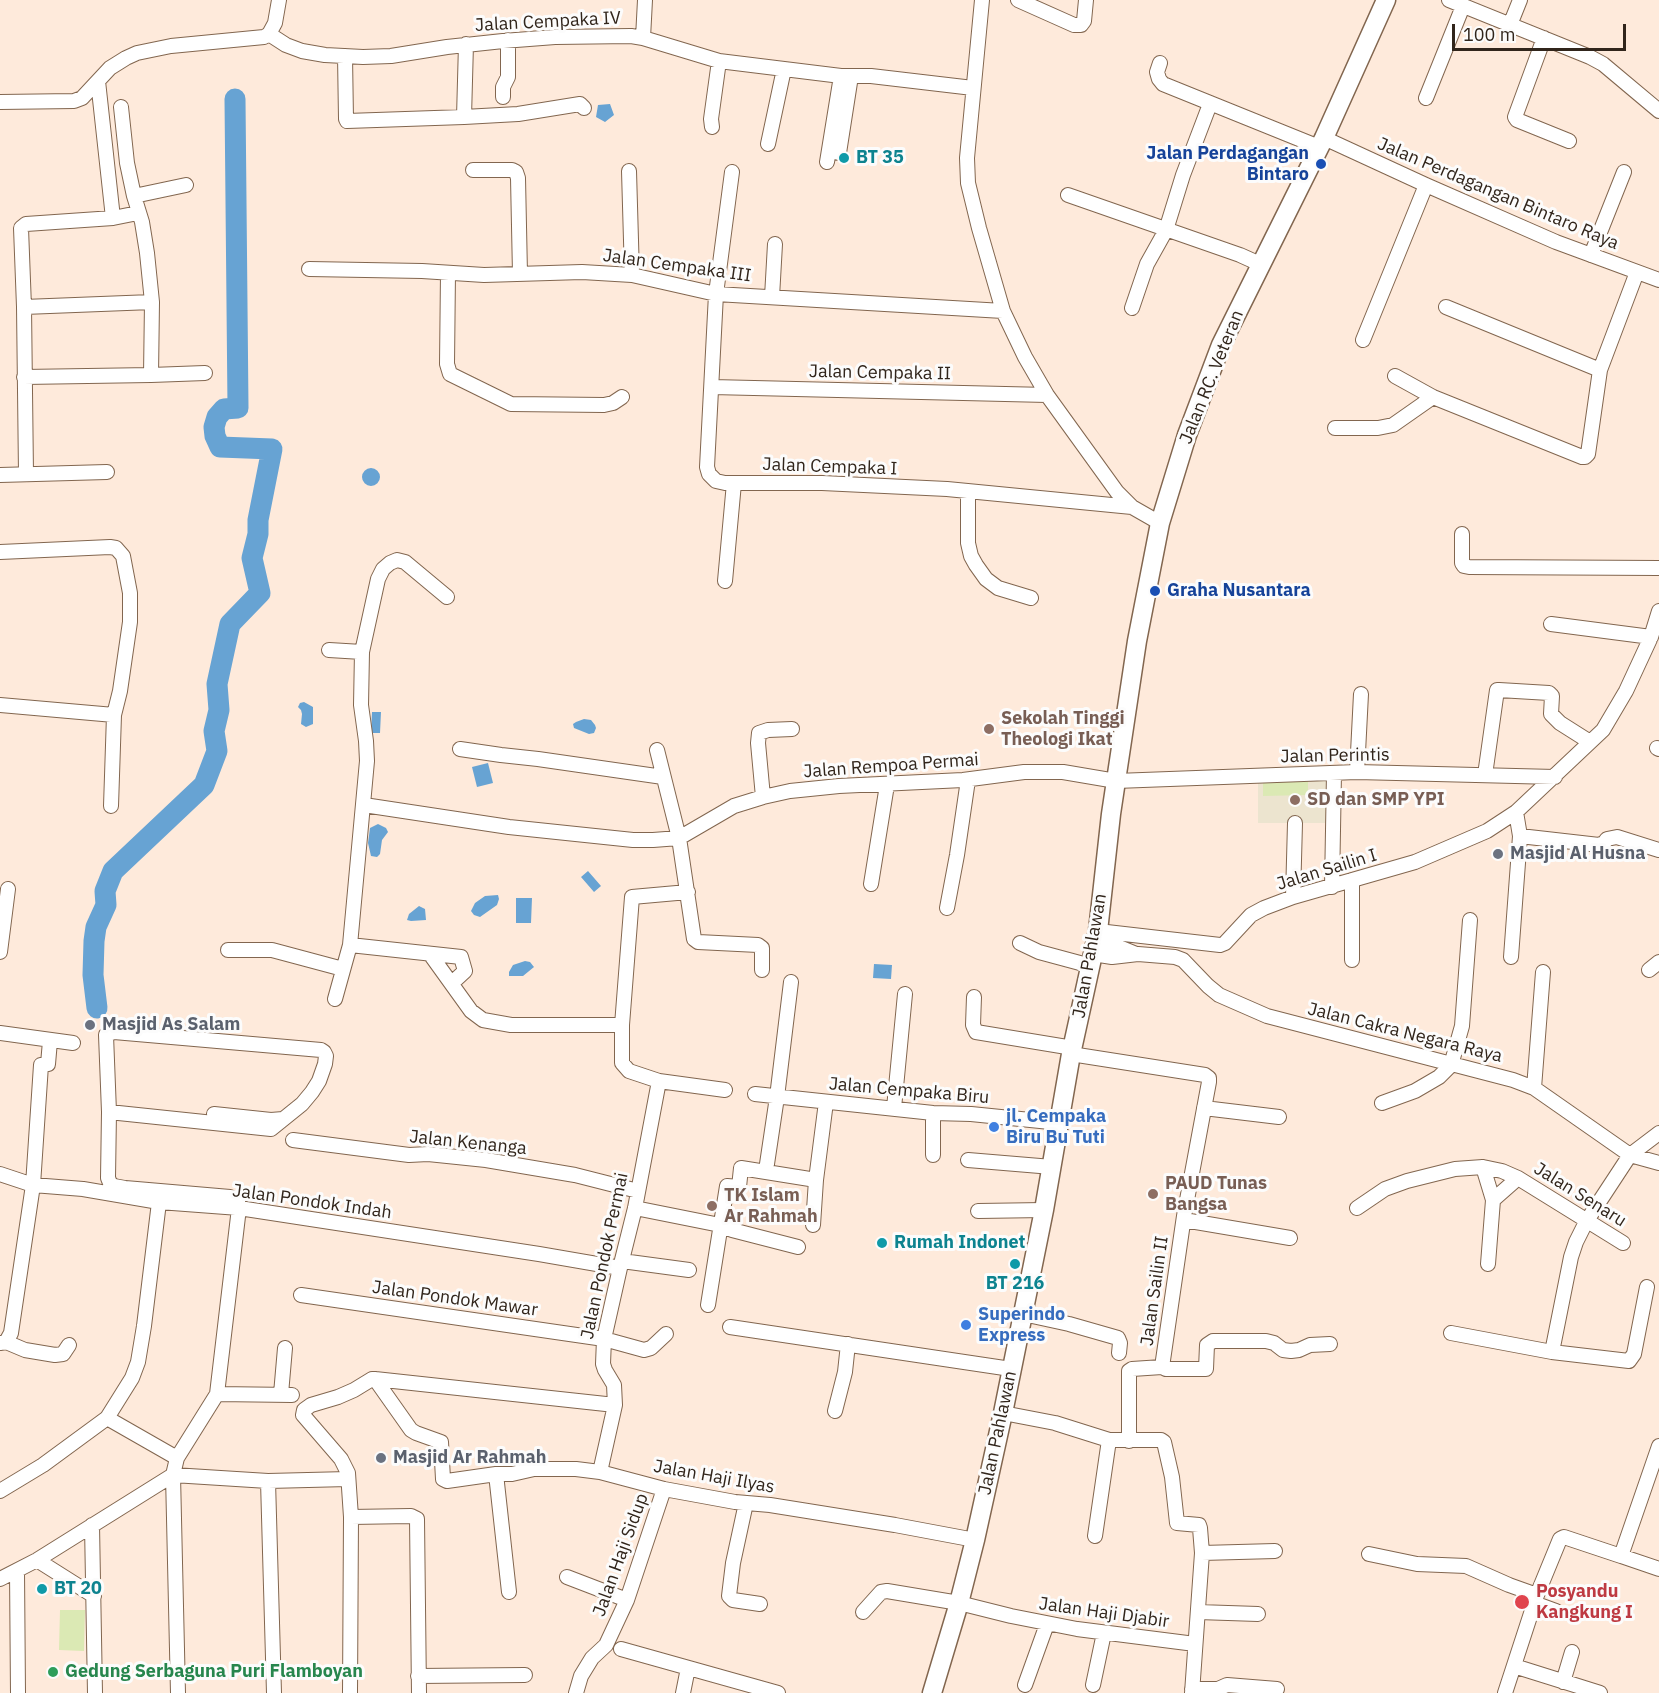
<!DOCTYPE html>
<html>
<head>
<meta charset="utf-8">
<style>
  body { margin:0 }
  #map { position:relative; width:1659px; height:1693px; overflow:hidden; background:#feeadb; font-family:"IBM Plex Sans",sans-serif }
  canvas { display:block }
  .scale { position:absolute; left:1452px; top:24px; width:174px; height:27px; box-sizing:border-box; border:3px solid #31251b; border-top:0; padding-left:8px; font-size:18px; line-height:21px; white-space:nowrap; color:#31251b; -webkit-text-stroke:4px #fcfcfc; paint-order:stroke }
</style>
</head>
<body>
<div id="map">
<canvas width="1659" height="1693"></canvas>
<div class="scale">100 m</div>
</div>
<script>
const ctx = document.querySelector('canvas').getContext('2d');
ctx.lineJoin = 'round';
function fill(path, color) {
  ctx.fillStyle = color;
  ctx.fill(path, 'evenodd');
}
function toPath(rows) {
  const path = new Path2D();
  for (const r of rows) {
    if (r.length === 3) {
      path.moveTo(r[0] + r[2], r[1]);
      path.arc(r[0], r[1], r[2], 0, 2 * Math.PI);
      continue;
    }
    path.moveTo(r[0], r[1]);
    for (let i = 2; i < r.length; i += 2) path.lineTo(r[i], r[i + 1]);
  }
  return path;
}
function stroke(path, color, width, dash) {
  ctx.strokeStyle = color;
  ctx.lineWidth = width;
  ctx.lineCap = dash ? 'butt' : 'round';
  ctx.setLineDash(dash || []);
  ctx.stroke(path);
}
function drawText(font, color, halo, rows, align = 'center') {
  ctx.font = font + ' "IBM Plex Sans",sans-serif';
  ctx.lineWidth = 6;
  ctx.setLineDash([]);
  ctx.textBaseline = 'middle';
  ctx.strokeStyle = halo;
  ctx.fillStyle = color;
  for (const [text, x, y, turn = 0] of rows) {
    ctx.save();
    ctx.translate(x, y);
    ctx.rotate((+turn || 0) * Math.PI / 180);
    ctx.textAlign = isNaN(turn) ? turn : align;
    if (halo) ctx.strokeText(text, 0, 0);
    ctx.fillText(text, 0, 0);
    ctx.restore();
  }
}
const education = toPath([
  [1258,777,1332,777,1332,823,1258,823]
]);
const green = toPath([
  [1308,781,1308,795,1263,796,1263,782],
  [60,1610,85,1610,84,1651,59,1650]
]);
const water = toPath([
  [610,104,614,115,605,122,596,117,598,105],
  [371,477,9],
  [304,702,313,707,313,724,306,727,301,724,302,714,301,710,298,707,300,703],
  [372,712,381,712,380,733,371,733],
  [584,719,591,720,595,725,596,728,594,733,589,734,574,728,573,724,576,722],
  [488,763,493,783,477,787,472,767],
  [378,824,386,828,388,832,382,840,380,854,377,857,371,856,368,843,370,828],
  [588,871,601,886,594,892,581,877],
  [498,895,499,899,497,905,480,917,474,915,471,911,475,903,485,896],
  [516,898,532,898,531,923,516,923],
  [419,906,425,909,426,920,411,921,407,920,409,914],
  [525,961,530,962,534,967,523,976,509,976,509,972,513,965],
  [874,964,892,965,891,979,873,978]
]);
const river = toPath([
  [97,1008,93,975,94,941,96,927,106,905,105,891,113,871,204,785,217,751,214,731,219,710,217,684,230,624,260,593,252,558,258,534,258,520,272,449,220,447,215,436,214,427,217,417,224,409,238,408,235,99]
]);
const minor = toPath([
  [982,0,967,158,968,183,979,228,1003,311,1025,357,1047,395,1117,492,1132,507,1160,523],
  [1018,0,1074,25,1081,25,1084,21,1086,0],
  [1449,0,1590,57,1603,64,1659,111],
  [1510,25,1520,0],
  [269,34,286,45,302,51,325,55,363,57,391,56,447,47,503,41,555,37,631,36,643,38,719,61,841,76,871,76,973,88],
  [643,38,645,0],
  [1544,38,1515,117,1517,120,1569,141],
  [345,56,346,119,347,121,464,117,466,44],
  [1160,63,1157,72,1159,79,1163,84,1319,147],
  [98,81,113,218],
  [503,97,503,87,508,77,508,40],
  [1426,98,1463,6],
  [0,102,74,101,82,98,110,68,126,58,137,53,171,46,264,37,269,34,275,23,279,0],
  [464,117,518,114,580,104,584,108],
  [712,127,711,119,719,61],
  [1324,138,1426,185,1556,242,1659,280],
  [768,144,784,69],
  [829,151,839,153,851,76],
  [827,162,841,76],
  [473,170,512,170,516,172,518,178,520,274],
  [629,171,632,275],
  [732,172,716,294,707,467,709,474,716,481,725,483,822,483,947,489,1132,507],
  [1068,195,1240,255,1260,264],
  [134,196,186,185],
  [1591,255,1624,172],
  [309,269,422,271,484,275,582,272,632,275,716,294,1003,311],
  [448,273,447,364,450,374,511,404,604,405,613,403,622,397],
  [772,297,775,244],
  [24,307,152,302],
  [1446,307,1600,370],
  [1132,308,1147,264,1166,230,1183,175,1210,104],
  [1363,340,1426,185],
  [151,375,205,373],
  [1395,376,1433,397,1582,457,1585,457,1588,454,1600,370,1637,272],
  [24,377,151,375,152,302,147,253,142,222,134,196,127,163,121,107],
  [712,387,1047,395],
  [1335,428,1378,428,1393,425,1433,397],
  [26,474,24,307,21,228,26,224,113,218,138,213],
  [0,475,107,472],
  [968,491,968,543,971,556,976,565,986,579,998,588,1031,598],
  [1462,534,1462,563,1464,566,1469,567,1659,568],
  [0,552,110,547,116,548,123,556,130,593,130,622,120,691,114,715,0,705],
  [725,581,734,483],
  [1551,624,1651,637],
  [329,650,362,652,361,705,366,741,367,761,350,945,461,957,465,971,452,983],
  [362,652,378,579,383,569,390,563,397,560,405,562,447,597],
  [1657,748,1659,749],
  [460,749,501,755,538,759,663,777],
  [657,750,679,838,694,939,698,942,758,945,762,948,762,970],
  [1357,772,1361,694],
  [1485,775,1497,690,1499,690,1549,693,1552,696,1551,714,1560,723,1590,742],
  [763,797,758,743,759,733,768,730,792,729],
  [364,805,509,827,633,840,653,840,679,838,734,806,763,797,790,791,839,786,963,780,1024,772,1063,772,1116,781,1357,772,1555,777],
  [111,806,114,715],
  [1520,836,1599,845,1604,843,1607,839,1617,837,1659,850],
  [871,884,887,785],
  [1332,887,1334,773],
  [688,892,632,897,622,1025,622,1063,629,1071,659,1081,725,1090],
  [1293,897,1295,823],
  [947,908,957,855,968,780],
  [1098,931,1220,945,1225,943,1251,915,1264,908,1293,897,1415,862,1487,831,1516,812,1603,730,1626,691,1651,637,1659,611],
  [1096,942,1114,945,1136,954],
  [1020,943,1039,952,1091,966],
  [228,950,272,950,343,969],
  [0,952,8,889],
  [430,954,471,1011,483,1020,511,1025,622,1025],
  [1093,954,1112,957,1138,954,1175,957,1183,960,1208,986,1219,995,1267,1016,1513,1080,1534,1088,1630,1155,1659,1163],
  [1511,957,1520,836,1516,812],
  [1352,960,1352,880],
  [1649,970,1659,962],
  [974,997,973,1025,976,1032,1073,1048],
  [335,999,350,945],
  [0,1033,73,1043],
  [1071,1054,1205,1075,1209,1078,1209,1082,1184,1216,1162,1367,1132,1369,1129,1371,1129,1441],
  [1534,1088,1543,972],
  [755,1094,933,1113,971,1114,1060,1123],
  [1382,1103,1415,1091,1439,1077,1451,1065,1462,1026,1470,920],
  [894,1108,905,994],
  [1204,1108,1279,1117],
  [109,1112,271,1129,302,1104,312,1092,319,1081,325,1064,326,1056,324,1052,321,1050,114,1032,106,1035,109,1112,108,1178,110,1183,114,1186,125,1188,230,1197,238,1202,239,1208],
  [933,1113,933,1155],
  [214,1114,271,1120,283,1119],
  [293,1140,409,1155,428,1154,486,1160,575,1175,638,1191],
  [968,1160,1052,1167],
  [767,1164,777,1097,791,982],
  [1483,1167,1493,1200,1488,1264],
  [0,1174,33,1185,83,1189,159,1202,239,1208,539,1254,620,1268],
  [1493,1200,1518,1178],
  [635,1208,715,1224,732,1230,798,1247],
  [1357,1208,1385,1189,1407,1181,1455,1169,1483,1167,1502,1171,1518,1178,1623,1243],
  [978,1211,1044,1210],
  [1184,1220,1290,1238],
  [813,1225,816,1180],
  [622,1261,689,1270],
  [301,1295,604,1339,644,1350,651,1348,666,1334],
  [708,1305,727,1186,739,1187,741,1168,816,1180,826,1102],
  [1023,1314,1069,1324,1118,1338,1120,1343,1119,1353],
  [730,1327,1011,1369],
  [1451,1333,1552,1352,1629,1361,1634,1354,1647,1287],
  [6,1342,11,1333,33,1185,41,1065,48,1064,50,1041],
  [0,1343,6,1342,25,1350,55,1355,63,1354,69,1345],
  [1552,1352,1571,1257,1576,1242,1586,1222,1630,1155,1659,1133],
  [1162,1367,1166,1369,1206,1369,1207,1345,1213,1341,1266,1341,1274,1343,1283,1350,1291,1351,1299,1350,1310,1345,1330,1344],
  [375,1379,411,1430,416,1433,441,1442,443,1479,447,1481,496,1474,512,1474,534,1469,576,1469,600,1472,664,1489,735,1502,770,1505,895,1525,975,1540],
  [217,1394,292,1395],
  [281,1394,285,1348],
  [835,1411,845,1372,848,1344],
  [1003,1413,1055,1423,1109,1440,1161,1440,1164,1442,1172,1477,1177,1523,1199,1525,1200,1528,1202,1553,1192,1693],
  [107,1418,177,1458],
  [600,1472,615,1405,614,1385,605,1370,603,1364,604,1339,620,1268,635,1208,659,1081],
  [496,1474,509,1592],
  [173,1475,268,1481,348,1479],
  [268,1481,274,1693],
  [0,1491,43,1465,107,1418,132,1378,138,1362,144,1326,160,1194],
  [746,1503,733,1563,729,1596,733,1600,760,1604],
  [351,1517,411,1516,417,1519,419,1693],
  [92,1525,95,1693],
  [1095,1536,1109,1440],
  [1202,1553,1275,1551],
  [1369,1554,1417,1564,1466,1566,1509,1585,1537,1595],
  [1621,1556,1659,1569],
  [37,1560,94,1596],
  [17,1571,18,1693],
  [567,1577,627,1600],
  [0,1579,37,1560,173,1475],
  [1534,1603,1556,1611],
  [863,1612,881,1592,887,1591,959,1603,1011,1616,1077,1629,1195,1644],
  [1198,1612,1258,1614],
  [621,1649,778,1693],
  [1514,1666,1600,1693],
  [418,1676,525,1675],
  [1563,1682,1572,1652],
  [1025,1685,1047,1624],
  [1093,1685,1104,1633],
  [1192,1689,1218,1689,1227,1685,1277,1689],
  [178,1693,173,1475,177,1458,217,1394,239,1208],
  [350,1693,351,1517,348,1473,341,1459,303,1415,304,1410,311,1405,338,1397,354,1390,372,1379,375,1379,615,1405],
  [576,1693,581,1676,592,1658,606,1645,627,1600,664,1489],
  [683,1693,688,1668],
  [1505,1693,1537,1595,1560,1539,1564,1537,1621,1556,1659,1446]
]);
const major = toPath([
  [932,1693,959,1603,975,1540,1003,1413,1044,1210,1071,1054,1098,931,1111,814,1137,641,1160,523,1187,435,1221,345,1324,138,1386,0]
]);
const markers = [
  [844,158,6,"#0f9aa8"],
  [1321,164,6,"#1a4fb4"],
  [1155,591,6,"#1a4fb4"],
  [989,729,6,"#8d6e63"],
  [1295,800,6,"#8d6e63"],
  [1498,854,6,"#6b7280"],
  [90,1025,6,"#6b7280"],
  [994,1127,6,"#3f7fe0"],
  [1153,1194,6,"#8d6e63"],
  [712,1206,6,"#8d6e63"],
  [882,1243,6,"#0f9aa8"],
  [1015,1264,6,"#0f9aa8"],
  [966,1325,6,"#3f7fe0"],
  [381,1458,6,"#6b7280"],
  [42,1589,6,"#0f9aa8"],
  [1522,1602,8,"#e0444e"],
  [53,1672,6,"#2e9e5b"]
];
const streetNames = [
  ["Jalan Cempaka IV",548,22,-3],
  ["Jalan Perdagangan Bintaro Raya",1498,194,23],
  ["Jalan Cempaka III",677,266,8],
  ["Jalan Cempaka II",880,373,1],
  ["Jalan RC. Veteran",1212,377,-68],
  ["Jalan Cempaka I",830,467,2],
  ["Jalan Perintis",1335,756,-1],
  ["Jalan Rempoa Permai",891,766,-4],
  ["Jalan Sailin I",1327,870,-17],
  ["Jalan Pahlawan",1090,956,-80],
  ["Jalan Cakra Negara Raya",1405,1033,14],
  ["Jalan Cempaka Biru",909,1091,5],
  ["Jalan Kenanga",468,1143,6],
  ["Jalan Senaru",1580,1195,32],
  ["Jalan Pondok Indah",312,1202,8],
  ["Jalan Pondok Permai",605,1256,-78],
  ["Jalan Sailin II",1155,1291,-82],
  ["Jalan Pondok Mawar",455,1299,8],
  ["Jalan Pahlawan",998,1433,-78],
  ["Jalan Haji Ilyas",714,1477,10],
  ["Jalan Haji Sidup",621,1555,-70],
  ["Jalan Haji Djabir",1104,1613,8]
];
const transitNames = [
  ["Jalan Perdagangan",1309,154],
  ["Bintaro",1309,175],
  ["Graha Nusantara",1167,591,"left"]
];
const cultureNames = [
  ["BT 35",856,158],
  ["Rumah Indonet",894,1243],
  ["BT 216",1015,1284,"center"],
  ["BT 20",54,1589]
];
const educationNames = [
  ["Sekolah Tinggi",1001,719],
  ["Theologi Ikat",1001,740],
  ["SD dan SMP YPI",1307,800],
  ["PAUD Tunas",1165,1184],
  ["Bangsa",1165,1205],
  ["TK Islam",724,1196],
  ["Ar Rahmah",724,1217]
];
const worshipNames = [
  ["Masjid Al Husna",1510,854],
  ["Masjid As Salam",102,1025],
  ["Masjid Ar Rahmah",393,1458]
];
const shopNames = [
  ["jl. Cempaka",1006,1117],
  ["Biru Bu Tuti",1006,1138],
  ["Superindo",978,1315],
  ["Express",978,1336]
];
const healthNames = [
  ["Posyandu",1536,1592],
  ["Kangkung I",1536,1613]
];
const leisureNames = [
  ["Gedung Serbaguna Puri Flamboyan",65,1672]
];
fill(education, '#ece4cf');
fill(green, '#dbe9b4');
fill(water, '#67a3d3');
stroke(river, '#67a3d3', 21);
stroke(minor, '#82664f', 16);
stroke(major, '#82664f', 21);
stroke(minor, '#fff', 14);
stroke(major, '#fff', 18);
for (const [x, y, r, color] of markers) {
  const dot = new Path2D();
  dot.arc(x, y, r, 0, 2 * Math.PI);
  ctx.fillStyle = color;
  ctx.fill(dot);
  stroke(dot, '#fcfcfc', 2);
}
drawText('18px', '#31251b', '#fcfcfc', streetNames);
drawText('bold 18px', '#164399', '#fcfcfc', transitNames, 'right');
drawText('bold 18px', '#0d838f', '#fcfcfc', cultureNames, 'left');
drawText('bold 18px', '#785e54', '#fcfcfc', educationNames, 'left');
drawText('bold 18px', '#5b616d', '#fcfcfc', worshipNames, 'left');
drawText('bold 18px', '#366cbe', '#fcfcfc', shopNames, 'left');
drawText('bold 18px', '#be3a42', '#fcfcfc', healthNames, 'left');
drawText('bold 18px', '#27864d', '#fcfcfc', leisureNames, 'left');
</script>
</body>
</html>
